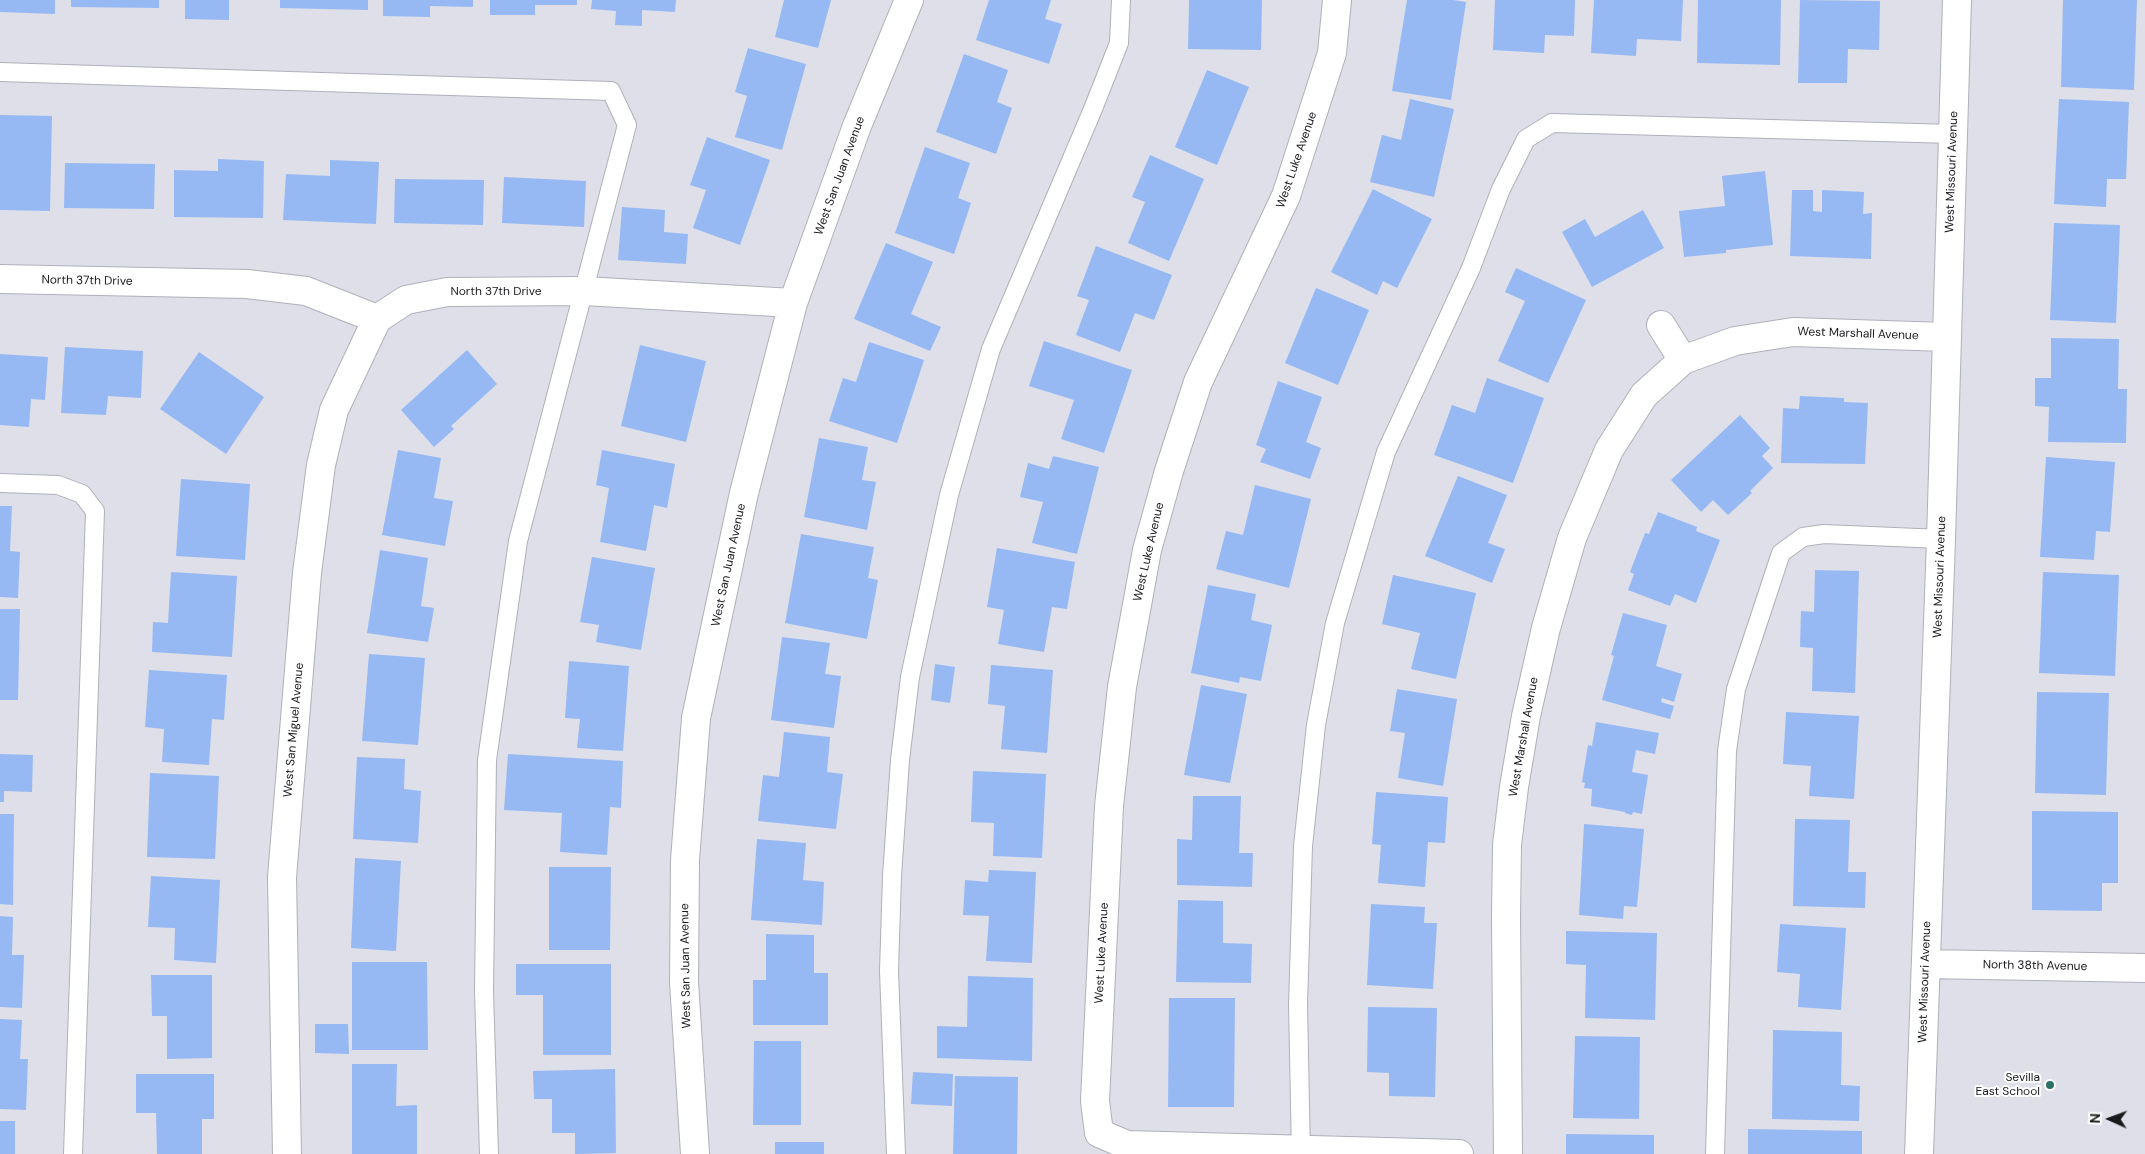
<!DOCTYPE html>
<html>
<head>
<meta charset="utf-8">
<style>
  body { margin:0 }
  #map { position:relative; width:2145px; height:1154px; overflow:hidden; background:#dedfe9; font-family:"DM Sans",sans-serif }
  canvas { display:block }
  .north { position:absolute; left:2085px; top:1094px; width:50px; height:50px; -webkit-text-stroke:4px #fff; paint-order:stroke; rotate:272deg; font-size:14px; font-weight:700; line-height:20px; text-align:center; color:#191a1d }
  .north::after { content:''; display:block; margin:auto; width:18px; height:22px; background:#191a1d; clip-path:polygon(50% 0,100% 100%,50% 72%,0 100%) }
</style>
</head>
<body>
<div id="map">
<canvas width="2145" height="1154"></canvas>
<div class="north">N</div>
</div>
<script>
const ctx = document.querySelector('canvas').getContext('2d');
ctx.lineJoin = 'round';
function fill(path, color) {
  ctx.fillStyle = color;
  ctx.fill(path, 'evenodd');
}
function toPath(rows) {
  const path = new Path2D();
  for (const r of rows) {
    path.moveTo(r[0], r[1]);
    for (let i = 2; i < r.length; i += 2) path.lineTo(r[i], r[i + 1]);
  }
  return path;
}
function stroke(path, color, width, dash) {
  ctx.strokeStyle = color;
  ctx.lineWidth = width;
  ctx.lineCap = dash ? 'butt' : 'round';
  ctx.setLineDash(dash || []);
  ctx.stroke(path);
}
function drawText(font, color, halo, rows, align = 'center') {
  ctx.font = font + ' "DM Sans",sans-serif';
  ctx.lineWidth = 4;
  ctx.setLineDash([]);
  ctx.textBaseline = 'middle';
  ctx.strokeStyle = halo;
  ctx.fillStyle = color;
  for (const [text, x, y, turn = 0] of rows) {
    ctx.save();
    ctx.translate(x, y);
    ctx.rotate((+turn || 0) * Math.PI / 180);
    ctx.textAlign = isNaN(turn) ? turn : align;
    if (halo) ctx.strokeText(text, 0, 0);
    ctx.fillText(text, 0, 0);
    ctx.restore();
  }
}
const building = toPath([
  [0,0,55,0,55,14,0,12],
  [71,0,159,0,159,8,71,7],
  [185,0,229,0,229,20,185,19],
  [280,0,368,0,368,10,280,8],
  [383,0,473,0,473,7,430,6,430,17,383,16],
  [490,0,577,0,577,5,535,5,535,15,490,15],
  [592,0,676,0,675,12,642,10,642,26,615,25,616,11,591,9],
  [784,0,831,0,818,48,775,37],
  [989,0,1051,0,1045,19,1062,24,1049,64,976,40],
  [1189,0,1262,0,1261,50,1188,49],
  [1407,0,1453,0,1466,2,1451,100,1392,91],
  [1495,0,1575,0,1574,36,1545,35,1544,53,1493,50],
  [1594,0,1683,0,1681,41,1637,39,1636,56,1591,53],
  [1698,0,1781,0,1780,65,1697,63],
  [1800,0,1880,1,1879,50,1848,49,1847,83,1798,83],
  [2063,0,2137,0,2134,90,2061,87],
  [748,48,806,64,782,150,735,137,747,96,735,92],
  [964,54,1008,70,997,102,1012,108,996,154,936,132],
  [1207,70,1249,87,1217,165,1175,147],
  [1410,99,1454,109,1434,197,1370,182,1382,135,1401,140],
  [2059,99,2129,102,2126,179,2107,179,2106,207,2054,204],
  [0,115,52,116,50,211,0,210],
  [707,137,770,160,740,245,693,228,706,190,690,185],
  [925,147,970,163,958,198,971,203,954,254,895,233],
  [1150,155,1204,179,1169,261,1128,243,1145,202,1132,197],
  [218,159,264,161,263,218,174,217,174,170,218,171],
  [330,160,379,162,376,224,283,220,286,174,330,176],
  [65,163,155,164,154,209,64,208],
  [1765,171,1773,245,1726,250,1726,253,1684,257,1679,211,1725,206,1722,176],
  [504,177,586,181,584,227,502,223],
  [395,179,484,180,483,225,394,223],
  [1373,189,1432,219,1397,288,1383,281,1377,295,1331,272],
  [1792,190,1813,190,1813,211,1822,212,1822,190,1864,192,1863,214,1872,213,1871,259,1790,256],
  [622,207,665,210,664,232,688,234,686,264,618,260],
  [1643,210,1664,248,1592,287,1562,232,1585,219,1595,237],
  [2054,223,2120,225,2116,323,2050,320],
  [886,243,933,262,911,314,941,327,930,351,854,319],
  [1096,246,1172,275,1154,320,1135,313,1120,352,1076,335,1089,300,1077,296],
  [1516,268,1586,300,1548,383,1498,361,1525,301,1505,292],
  [1316,288,1369,310,1338,385,1285,363],
  [2051,338,2119,339,2118,389,2127,389,2126,443,2048,442,2049,407,2035,406,2035,378,2051,378],
  [1044,341,1132,370,1104,453,1061,439,1074,400,1029,386],
  [869,342,924,360,897,443,829,421,843,378,856,382],
  [640,345,706,361,686,442,621,426],
  [65,347,143,351,141,398,108,396,106,415,61,413],
  [467,350,497,384,451,426,454,429,434,447,401,410],
  [199,352,264,397,226,454,160,409],
  [0,354,48,357,45,400,31,399,29,427,0,425],
  [1487,378,1544,398,1513,483,1434,455,1452,405,1475,413],
  [1278,381,1322,397,1306,442,1321,448,1310,479,1260,462,1266,449,1256,445],
  [1800,396,1844,398,1844,402,1868,403,1865,464,1781,463,1783,408,1799,409],
  [1740,415,1770,448,1762,456,1773,468,1750,491,1752,493,1728,515,1713,500,1701,512,1671,480],
  [819,438,868,447,862,480,876,482,867,530,804,517],
  [398,450,441,458,434,498,453,501,445,546,382,535],
  [602,450,675,464,667,508,654,505,646,551,600,542,609,488,596,485],
  [1053,456,1099,467,1077,554,1032,543,1043,502,1020,497,1028,463,1049,469],
  [2046,457,2115,462,2110,532,2096,531,2094,560,2040,557],
  [1458,476,1507,495,1488,543,1505,549,1492,583,1425,556],
  [181,479,250,484,245,560,176,556],
  [1255,485,1311,499,1289,588,1216,569,1226,531,1243,535],
  [0,506,12,506,10,551,20,552,18,598,0,597],
  [1658,512,1697,527,1696,531,1720,540,1696,603,1675,594,1670,606,1628,590,1634,574,1630,572,1645,533,1649,534],
  [801,534,874,547,868,578,878,580,867,639,785,623],
  [997,548,1075,562,1067,609,1052,607,1044,652,998,644,1004,610,987,607],
  [380,550,428,558,421,606,434,608,428,642,367,633],
  [592,557,655,568,641,650,596,642,599,625,580,622],
  [1815,570,1859,571,1855,693,1812,691,1813,648,1800,647,1801,611,1814,612],
  [171,572,237,576,232,657,152,652,153,622,168,623],
  [2043,572,2119,575,2115,676,2039,673],
  [1393,575,1476,593,1456,679,1411,669,1420,633,1382,624],
  [1208,585,1256,594,1251,620,1272,625,1261,681,1240,677,1239,683,1191,673],
  [0,609,20,609,18,700,0,700],
  [1623,613,1667,625,1656,666,1682,674,1674,702,1662,698,1661,702,1674,706,1670,719,1602,700,1614,656,1611,655],
  [782,637,830,643,825,674,841,676,834,728,771,720],
  [369,654,425,658,418,745,362,741],
  [569,661,629,666,623,751,577,748,580,719,565,718],
  [935,664,955,667,950,703,931,700],
  [991,665,1053,670,1047,753,1001,749,1005,706,988,704],
  [149,670,227,675,224,720,212,719,209,765,162,762,164,729,145,727],
  [1201,685,1247,694,1230,783,1184,775],
  [1397,689,1457,699,1443,786,1398,778,1405,733,1390,731],
  [2037,692,2109,693,2106,795,2035,793],
  [1786,712,1859,716,1854,799,1809,796,1811,766,1783,764],
  [1596,722,1659,733,1655,754,1636,750,1632,772,1648,775,1642,814,1633,812,1632,815,1625,813,1625,812,1591,806,1592,789,1584,788,1585,783,1582,782,1588,745,1592,746],
  [784,732,830,737,827,772,843,774,836,829,758,821,763,775,779,777],
  [0,754,33,755,32,792,4,791,4,802,0,802],
  [508,754,623,761,621,808,610,807,607,855,560,852,562,813,504,810],
  [357,757,405,759,404,789,421,791,418,843,353,839],
  [973,771,1046,774,1042,858,993,856,994,823,971,822],
  [150,773,219,776,215,859,147,857],
  [1376,792,1448,797,1445,843,1428,842,1425,887,1378,883,1381,845,1372,844],
  [1193,796,1241,796,1239,853,1253,853,1252,887,1177,885,1177,839,1192,840],
  [2032,811,2118,812,2118,883,2102,883,2102,911,2032,910],
  [0,814,14,814,13,905,0,904],
  [1795,819,1850,820,1848,872,1866,872,1865,908,1793,906],
  [1584,824,1644,829,1637,907,1624,906,1623,919,1579,915],
  [757,839,806,843,803,880,824,882,822,925,751,920],
  [355,858,401,861,396,951,351,948],
  [549,867,611,867,610,950,549,950],
  [989,870,1036,872,1032,963,986,961,989,916,963,915,965,880,988,882],
  [151,876,220,880,216,963,174,960,175,928,148,927],
  [1178,900,1223,901,1223,943,1252,944,1251,983,1176,982],
  [1371,904,1425,907,1424,923,1437,923,1433,989,1367,985],
  [0,916,13,917,12,955,24,955,22,1008,0,1007],
  [1780,924,1846,928,1841,1010,1798,1007,1800,974,1777,972],
  [1566,931,1657,933,1655,1020,1585,1018,1586,965,1566,964],
  [766,934,814,935,814,973,828,973,828,1025,753,1025,753,980,766,980],
  [352,962,427,962,428,1050,352,1050],
  [516,964,611,964,611,1055,543,1055,543,995,516,995],
  [151,975,212,975,212,1058,167,1059,167,1016,152,1016],
  [968,976,1033,978,1032,1061,937,1058,937,1026,967,1027],
  [1169,998,1235,998,1234,1107,1168,1107],
  [1368,1007,1437,1008,1435,1097,1389,1096,1389,1073,1367,1072],
  [0,1019,22,1020,20,1059,28,1059,26,1110,0,1109],
  [315,1024,348,1024,349,1054,315,1053],
  [1773,1030,1842,1032,1841,1085,1860,1086,1859,1121,1772,1119],
  [1575,1036,1640,1037,1639,1119,1573,1118],
  [754,1041,801,1041,801,1125,753,1125],
  [352,1064,397,1064,396,1106,417,1105,417,1154,352,1154],
  [615,1069,616,1153,575,1154,575,1133,552,1133,552,1099,534,1099,533,1071],
  [913,1072,953,1074,952,1106,911,1104],
  [136,1074,214,1074,214,1119,202,1119,202,1154,157,1154,156,1113,136,1113],
  [955,1076,1018,1077,1017,1154,953,1154],
  [0,1121,15,1121,15,1154,0,1154],
  [1748,1129,1862,1131,1862,1154,1748,1154],
  [1566,1134,1654,1135,1654,1154,1566,1154],
  [775,1142,824,1142,824,1154,775,1154]
]);
const service = toPath([
  [0,72,611,91,627,125,518,541,487,760,484,991,489,1154],
  [0,483,58,485,82,494,95,511,73,1154],
  [896,1154,889,971,892,876,900,760,910,677,949,495,991,349,1093,109,1119,43,1121,0],
  [1301,1154,1298,1004,1303,846,1316,725,1335,623,1386,452,1471,268,1501,189,1526,139,1552,123,1953,134],
  [1715,1154,1727,751,1736,689,1781,553,1803,537,1824,534,1941,539]
]);
const minor = toPath([
  [1337,0,1332,53,1286,196,1198,382,1169,471,1147,550,1122,687,1109,806,1095,1101,1099,1133,1127,1145,1459,1154],
  [0,279,247,284,306,291,377,319,406,300,447,292,584,291,793,303],
  [1661,325,1683,360],
  [1926,964,2145,968],
  [287,1154,282,877,307,573,321,465,334,410,377,319],
  [695,1154,684,982,685,860,696,718,744,493,793,303,857,126,909,0],
  [1508,1154,1506,917,1507,845,1514,787,1526,716,1546,628,1572,538,1609,450,1644,395,1683,360,1735,341,1793,332,1946,337],
  [1919,1154,1941,539,1957,0]
]);
const markers = [
  [2050,1085,5,"#2c7165"]
];
const streetNames = [
  ["West Luke Avenue",1297,160,-71],
  ["West Missouri Avenue",1952,172,-88],
  ["West San Juan Avenue",840,176,-70],
  ["North 37th Drive",87,281,1],
  ["North 37th Drive",496,292],
  ["West Marshall Avenue",1858,334,2],
  ["West Luke Avenue",1149,552,-77],
  ["West San Juan Avenue",729,565,-78],
  ["West Missouri Avenue",1940,577,-88],
  ["West San Miguel Avenue",294,730,-85],
  ["West Marshall Avenue",1524,737,-80],
  ["West Luke Avenue",1102,953,-87],
  ["West San Juan Avenue",686,966,-91],
  ["North 38th Avenue",2035,966,1],
  ["West Missouri Avenue",1925,982,-88]
];
const poiNames = [
  ["Sevilla",2040,1078],
  ["East School",2040,1092]
];
fill(building, '#96b9f3');
stroke(service, '#afb1ba', 20);
stroke(minor, '#afb1ba', 30);
stroke(service, '#fff', 18);
stroke(minor, '#fff', 28);
for (const [x, y, r, color] of markers) {
  const dot = new Path2D();
  dot.arc(x, y, r, 0, 2 * Math.PI);
  ctx.fillStyle = color;
  ctx.fill(dot);
  stroke(dot, '#fff', 2);
}
drawText('12px', '#191a1d', '#fff', streetNames);
drawText('12px', '#191a1d', '#fff', poiNames, 'right');
</script>
</body>
</html>
